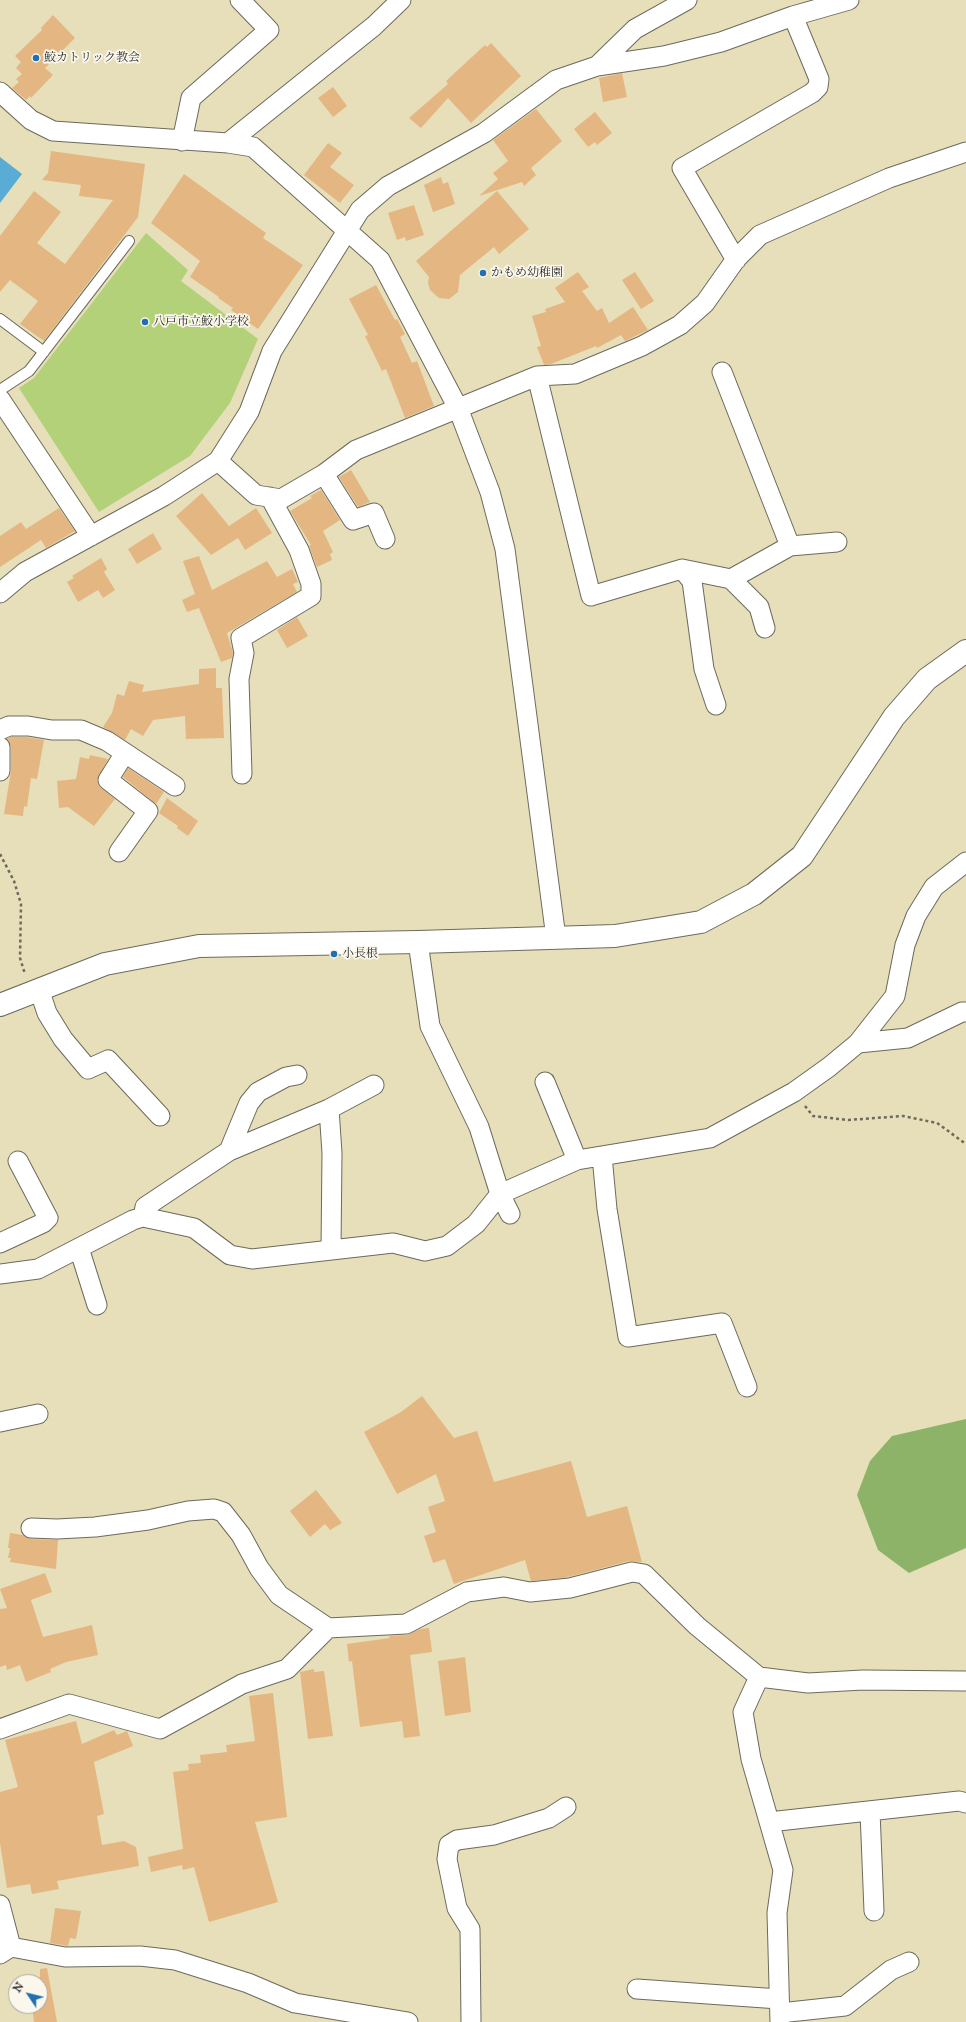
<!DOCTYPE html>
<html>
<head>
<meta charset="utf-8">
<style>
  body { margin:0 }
  #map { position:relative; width:966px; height:2022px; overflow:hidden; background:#e6dfba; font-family:"IM FELL Great Primer",serif }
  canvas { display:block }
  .north { position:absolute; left:8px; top:1974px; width:40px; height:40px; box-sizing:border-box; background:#fbf7ec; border:1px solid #a8a59f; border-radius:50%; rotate:305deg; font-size:11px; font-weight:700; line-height:16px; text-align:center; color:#2b2b2b }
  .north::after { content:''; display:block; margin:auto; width:14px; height:18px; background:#1f6fb2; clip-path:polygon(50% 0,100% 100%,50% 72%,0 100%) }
</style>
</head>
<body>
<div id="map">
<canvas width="966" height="2022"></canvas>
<div class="north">N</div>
</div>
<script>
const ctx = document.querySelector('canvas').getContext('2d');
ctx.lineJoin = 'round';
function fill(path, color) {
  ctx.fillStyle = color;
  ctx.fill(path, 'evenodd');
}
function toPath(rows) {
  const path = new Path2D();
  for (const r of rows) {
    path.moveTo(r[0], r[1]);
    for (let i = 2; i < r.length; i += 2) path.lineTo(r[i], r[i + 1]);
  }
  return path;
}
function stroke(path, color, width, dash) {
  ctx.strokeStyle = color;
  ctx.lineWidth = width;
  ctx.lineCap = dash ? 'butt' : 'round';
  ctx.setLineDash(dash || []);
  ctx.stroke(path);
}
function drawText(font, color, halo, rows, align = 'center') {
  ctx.font = font + ' "IM FELL Great Primer","Noto Serif JP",serif';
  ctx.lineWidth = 3.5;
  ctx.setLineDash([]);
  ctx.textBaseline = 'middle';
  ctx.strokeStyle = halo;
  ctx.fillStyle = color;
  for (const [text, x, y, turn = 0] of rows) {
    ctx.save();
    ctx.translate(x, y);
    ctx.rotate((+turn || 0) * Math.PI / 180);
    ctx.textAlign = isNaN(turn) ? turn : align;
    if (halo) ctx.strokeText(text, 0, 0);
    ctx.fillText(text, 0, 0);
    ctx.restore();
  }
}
const green = toPath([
  [146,233,188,270,181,281,258,339,230,403,190,456,99,512,19,388,34,378]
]);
const forest = toPath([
  [966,1419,966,1548,909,1573,878,1550,857,1495,870,1461,892,1436]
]);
const water = toPath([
  [0,157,22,174,0,203]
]);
const building = toPath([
  [53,15,75,38,45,68,53,75,31,98,30,96,26,100,12,88,19,82,16,79,22,74,16,68,21,62,15,56,42,30,41,28],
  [491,43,521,76,471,123,448,98,421,128,409,118,448,84,446,81,485,45,487,47],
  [622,73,627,97,603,102,599,78],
  [333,87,347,106,333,117,318,98],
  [536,109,562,141,531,168,536,175,524,186,522,182,479,196,498,179,493,173,508,161,493,140],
  [595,112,612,133,597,145,595,142,588,147,574,129],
  [328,143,342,153,330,167,354,185,340,203,304,175],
  [51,151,145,164,138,217,44,341,20,324,38,301,10,280,0,292,0,236,34,191,61,212,37,243,65,264,113,200,79,196,81,185,42,180,48,173],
  [184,174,266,233,263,238,303,265,258,329,231,310,233,308,218,298,219,297,190,277,200,261,151,223],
  [441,177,443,184,448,182,455,204,433,212,424,185],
  [497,191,529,229,499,254,494,247,460,275,458,292,449,299,439,298,430,290,428,283,429,277,416,261],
  [414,205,424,235,406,241,405,237,397,240,388,213],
  [578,272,589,287,582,291,597,311,602,308,609,323,633,307,648,330,625,341,621,335,597,348,596,346,551,364,544,365,537,347,541,346,532,316,546,312,545,309,565,302,555,288],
  [635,272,654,301,641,309,622,280],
  [376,285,395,320,397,319,405,334,400,337,412,363,417,361,434,406,405,418,386,369,382,371,365,336,368,335,349,299],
  [351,470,370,502,358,507,339,477],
  [321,490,340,520,323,531,333,552,330,554,332,560,317,567,309,546,311,545,290,511,312,498,310,496],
  [202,493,229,526,256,508,272,533,245,550,238,538,211,555,176,516],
  [59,508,75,531,46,548,41,540,0,567,0,536,21,522,26,529],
  [153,533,162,549,137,564,128,549],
  [199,556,212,590,267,561,277,577,292,569,298,582,293,584,297,592,227,633,233,653,232,658,221,662,199,608,187,612,182,600,195,594,183,561],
  [101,558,107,569,104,572,115,590,103,598,98,590,78,602,67,582,74,578,72,576],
  [297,617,308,636,287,648,277,630],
  [216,668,216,688,222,688,224,738,186,739,185,716,153,720,143,736,131,729,125,740,103,727,112,713,117,694,124,696,129,681,144,685,142,692,199,684,199,669],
  [11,737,27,737,44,740,37,779,31,778,27,807,24,806,23,816,4,814,11,771,11,747,7,739],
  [90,755,108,759,97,780,101,788,115,799,94,826,68,807,59,808,57,781,76,779,80,757,89,759],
  [128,768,164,792,156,804,123,777],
  [167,798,198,821,188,836,177,828,178,826,159,813],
  [422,1396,454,1438,477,1431,494,1482,571,1461,587,1517,627,1506,642,1562,629,1561,564,1578,531,1581,525,1560,454,1584,445,1559,433,1563,424,1536,436,1532,428,1507,445,1501,436,1474,397,1494,364,1432,401,1412],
  [316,1490,342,1523,330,1530,325,1524,310,1537,290,1511],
  [10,1533,23,1535,31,1539,58,1540,56,1569,10,1562,11,1558,8,1558,10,1548,8,1548],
  [45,1573,52,1592,31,1600,43,1637,92,1625,98,1655,66,1662,50,1669,51,1672,26,1682,20,1665,7,1670,6,1665,0,1667,0,1609,7,1608,0,1589],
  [429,1628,432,1652,410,1655,420,1736,404,1738,402,1721,360,1727,352,1661,349,1662,347,1644,390,1638,389,1636,407,1635,420,1629],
  [465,1657,471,1712,445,1716,438,1661],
  [314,1669,314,1672,324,1671,333,1736,308,1739,300,1672],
  [273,1693,287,1817,255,1822,278,1902,209,1922,194,1867,183,1870,182,1865,151,1872,148,1857,183,1849,173,1772,189,1770,188,1764,201,1763,200,1755,227,1752,226,1745,255,1741,249,1696],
  [76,1721,82,1744,114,1730,117,1735,127,1731,133,1746,94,1762,104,1814,97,1816,102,1845,124,1841,136,1847,139,1866,57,1881,59,1889,32,1894,30,1884,7,1888,0,1843,0,1792,18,1787,5,1740],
  [55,1908,81,1911,76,1939,70,1938,68,1946,50,1943],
  [47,1968,57,2022,34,2022,32,2006,40,2006,40,1969]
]);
const path = toPath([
  [0,854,14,881,21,904,20,958,25,974],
  [805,1106,813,1116,848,1120,903,1116,937,1123,966,1144]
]);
const service = toPath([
  [0,319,44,352],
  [0,390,29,371,129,241]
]);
const minor = toPath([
  [597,66,635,29,687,0],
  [0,92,31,120,53,131,228,143,253,147,380,260,458,408,490,492,505,549,556,938],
  [182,141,191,98,269,30,240,0],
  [228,143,374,26,401,0],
  [736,260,682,168,812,93,818,87,819,79,793,16],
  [722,372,790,546],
  [537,376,591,596,682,569,731,579,759,607,765,628],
  [0,399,91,536],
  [218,461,256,495,281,499,324,474,356,450,537,376,575,374,642,346,680,325,705,303,736,259,760,235,889,178,966,152],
  [324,474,353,520,374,513,385,539],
  [682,569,692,581,704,669,716,705],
  [731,579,790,546,837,542],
  [0,593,25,572,164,496,218,461,249,412,272,351,360,210,388,186,484,133,556,80,597,66,664,56,721,42,793,16,849,0],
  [0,730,9,726,28,726,52,730,81,730,107,741,175,786],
  [0,747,0,771],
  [242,774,239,679,244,653,241,638,311,596,311,584,299,550,270,497],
  [119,852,148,811,108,780,125,753],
  [418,942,430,1026,479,1127,500,1194,510,1214],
  [39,989,47,1013,63,1039,88,1069,108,1060,160,1116],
  [858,1043,908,1038,962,1012,966,1012],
  [545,1082,577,1160],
  [329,1109,332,1153,331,1250],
  [229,1151,249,1103,258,1092,286,1077,297,1075],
  [602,1156,607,1209,628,1337,722,1323,747,1387],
  [143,1217,145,1207,229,1151,329,1109,374,1085],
  [0,1243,43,1223,48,1218,18,1161],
  [79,1248,97,1305],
  [0,1274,38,1269,133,1220,143,1217,194,1228,230,1255,252,1259,393,1243,425,1251,447,1246,476,1224,500,1194,577,1160,710,1138,794,1092,829,1067,858,1043,895,996,905,945,916,916,934,887,966,862],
  [0,1422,38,1414],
  [31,1528,57,1529,95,1527,148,1520,188,1511,214,1509,223,1512,241,1535,259,1568,279,1595,328,1628],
  [759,1677,743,1712,751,1759,783,1870,777,1913,780,2022],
  [0,1729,69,1704,160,1729,242,1684,287,1669,328,1628,406,1624,467,1592,504,1587,530,1592,570,1588,632,1572,644,1574,697,1626,759,1677,808,1683,863,1680,966,1681],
  [870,1811,874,1911],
  [769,1822,959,1801,966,1803],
  [0,1905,11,1947],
  [0,1954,11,1947,65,1957,140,1956,175,1960,248,1983,295,2003,408,2022],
  [637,1989,779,1999],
  [780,2013,845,2006,891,1970,909,1962],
  [471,2022,470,1929,457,1908,447,1859,449,1845,457,1840,494,1835,549,1818,566,1807]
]);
const tertiary = toPath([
  [0,1005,105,964,199,946,418,942,615,936,701,922,754,894,802,856,894,717,927,679,966,651]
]);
const markers = [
  [36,58,4,"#1f6fb2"],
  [483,273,4,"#1f6fb2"],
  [145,322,4,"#1f6fb2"],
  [334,954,4,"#1f6fb2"]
];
const poiNames = [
  ["鮫カトリック教会",44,58],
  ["かもめ幼稚園",491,273],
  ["八戸市立鮫小学校",153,322],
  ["小長根",342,954]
];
fill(green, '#b2d179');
fill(forest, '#8db369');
fill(water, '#59acd4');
fill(building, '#e4b682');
stroke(service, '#6c6a5d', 12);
stroke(minor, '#6c6a5d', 21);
stroke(tertiary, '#6c6a5d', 24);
stroke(path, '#6c6a5d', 2.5, [3, 3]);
stroke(service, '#fff', 10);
stroke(minor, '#fff', 19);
stroke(tertiary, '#fff', 22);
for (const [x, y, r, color] of markers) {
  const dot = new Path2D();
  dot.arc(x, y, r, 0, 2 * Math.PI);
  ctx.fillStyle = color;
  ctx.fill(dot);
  stroke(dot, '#fbf7ec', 1.5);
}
drawText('12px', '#2b2b2b', '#fbf7ec', poiNames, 'left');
</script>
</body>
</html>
